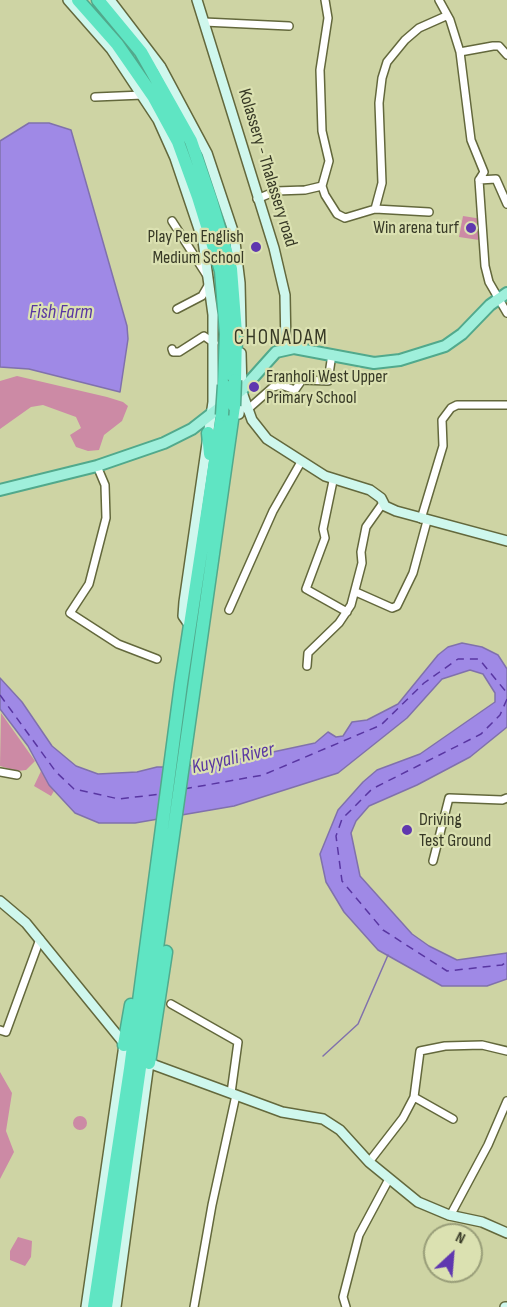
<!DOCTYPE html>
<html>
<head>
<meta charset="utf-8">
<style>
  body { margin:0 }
  #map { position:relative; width:507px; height:1307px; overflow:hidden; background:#ced4a4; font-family:"Sofia Sans Condensed",sans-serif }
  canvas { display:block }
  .north { position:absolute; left:423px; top:1223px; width:60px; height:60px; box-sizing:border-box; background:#dbe1b1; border:2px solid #999e79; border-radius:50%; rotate:26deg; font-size:16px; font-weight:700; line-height:24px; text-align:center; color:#373926 }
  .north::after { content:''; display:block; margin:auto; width:21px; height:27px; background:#5f37af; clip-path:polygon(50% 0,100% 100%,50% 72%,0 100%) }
</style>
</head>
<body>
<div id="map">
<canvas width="507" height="1307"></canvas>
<div class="north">N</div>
</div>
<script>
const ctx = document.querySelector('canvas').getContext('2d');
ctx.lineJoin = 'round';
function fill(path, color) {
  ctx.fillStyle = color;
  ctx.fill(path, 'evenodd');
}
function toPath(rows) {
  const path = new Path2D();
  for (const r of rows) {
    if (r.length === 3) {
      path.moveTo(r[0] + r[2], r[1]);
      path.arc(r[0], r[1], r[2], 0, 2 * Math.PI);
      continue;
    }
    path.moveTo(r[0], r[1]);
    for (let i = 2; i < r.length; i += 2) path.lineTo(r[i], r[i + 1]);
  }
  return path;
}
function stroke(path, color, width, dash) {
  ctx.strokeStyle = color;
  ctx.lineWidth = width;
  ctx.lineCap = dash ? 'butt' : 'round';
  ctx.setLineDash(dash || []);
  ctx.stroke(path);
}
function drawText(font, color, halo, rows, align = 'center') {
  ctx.font = font + ' "Sofia Sans Condensed",sans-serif';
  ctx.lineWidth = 4.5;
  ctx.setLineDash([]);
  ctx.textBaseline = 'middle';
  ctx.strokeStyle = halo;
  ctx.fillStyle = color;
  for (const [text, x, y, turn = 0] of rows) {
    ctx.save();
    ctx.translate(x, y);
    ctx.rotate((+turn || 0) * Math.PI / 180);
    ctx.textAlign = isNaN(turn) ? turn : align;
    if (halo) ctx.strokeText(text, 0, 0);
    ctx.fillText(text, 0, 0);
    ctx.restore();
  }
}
const green = toPath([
  [463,216,482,219,479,240,459,237],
  [17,376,107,397,123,402,128,406,122,421,104,435,99,450,88,451,76,447,70,435,81,428,76,417,43,405,31,407,0,429,0,381],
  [1,713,35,761,26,770,17,771,0,766],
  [41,771,54,791,51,796,34,786],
  [0,1072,12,1093,6,1131,14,1152,0,1179],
  [80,1123,7],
  [18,1237,32,1241,31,1257,25,1266,10,1260,10,1251]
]);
const water = toPath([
  [29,123,49,123,71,130,127,326,128,339,120,392,29,369,0,367,0,141,29,123],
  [462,643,482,647,498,655,507,669,507,727,470,757,417,785,369,806,356,821,351,833,360,876,412,934,429,946,457,960,507,953,507,979,487,986,442,986,378,950,344,912,326,882,320,854,338,810,363,782,377,770,420,754,495,702,495,693,483,674,470,670,442,679,407,718,338,773,234,806,135,823,99,823,75,813,49,785,28,746,0,709,0,678,22,702,52,746,76,766,98,774,137,772,157,767,179,767,240,759,315,743,328,732,336,737,343,736,352,722,367,720,398,704,438,655,448,647,462,643]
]);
const stream = toPath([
  [323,1056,358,1024,388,955]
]);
const ferry = toPath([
  [0,695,56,772,74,789,119,799,161,794],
  [507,699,500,715,481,734,372,789,342,819,336,836,342,881,383,930,447,971,502,965,507,962],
  [184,789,263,775,381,725,424,683,458,659,479,659,507,693]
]);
const street = toPath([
  [325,0,328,18,320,70,322,131,329,161,322,186,325,195,337,214,345,218,375,209,429,212],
  [439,0,450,20,460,52],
  [204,22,289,26],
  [507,55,499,46,493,46,460,52,471,140,484,172,479,180,496,179,507,204],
  [95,97,143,95],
  [479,180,485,266,489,282,507,313],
  [257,199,276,191,305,190,322,186],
  [375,209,382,183,379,103,382,78,387,62,405,40,419,28,446,16],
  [172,221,206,274],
  [177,309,202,296,209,284],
  [172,349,173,352,179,352,204,336,214,343],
  [247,410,273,387,281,385,295,390,302,380,328,381,332,354],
  [97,466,105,485,106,518,89,584,70,613,118,644,157,659],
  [333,481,323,529,325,538,306,589,347,612],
  [421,519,443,446,442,420,451,408,457,405,507,405],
  [356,592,392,608,397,606,413,573,427,521],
  [229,610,273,511,301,462],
  [307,666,308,653,339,623,351,605,362,563,361,552,366,527,383,503],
  [0,772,17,775],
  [433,861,449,798,502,800,507,798],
  [171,1004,238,1042,231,1093],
  [0,1030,6,1032,40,939],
  [414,1097,453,1119],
  [369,1162,403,1118,414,1097,420,1051,445,1046,482,1045,507,1051],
  [450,1216,488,1145,507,1101],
  [194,1307,212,1205,236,1095],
  [346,1307,343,1297,359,1235,389,1179]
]);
const secondary = toPath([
  [68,0,111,49,158,120,175,158,203,241,213,315,213,402,184,602,183,616,190,626],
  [110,0,161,67,207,153,234,234,240,283,241,327],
  [197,0,274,248,285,295,286,349],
  [243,395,252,420,267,439,325,476,370,490,381,498,385,506,396,511,507,541],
  [239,414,242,390,241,353],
  [0,901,26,923,127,1047],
  [86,1307,124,1045],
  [116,1307,149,1063,282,1112,323,1119,340,1130,369,1162,418,1202,449,1215,482,1222,507,1233],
  [505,1307,507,1307]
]);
const primary = toPath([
  [0,490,97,466,164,443,192,429,242,390,276,352,294,348,374,363,400,360,445,346,462,334,490,305,507,293]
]);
const highway = toPath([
  [78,0,117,44,153,96,178,142,198,197,221,271,226,334,224,385],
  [98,0,141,52,191,141,211,200,231,269,236,333,235,380],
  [208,433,210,454],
  [124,1045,131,1005],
  [149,1063,166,952],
  [94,1307,130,1069,181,684,222,415],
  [106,1307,234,406]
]);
const highwayBridge = toPath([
  [234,406,235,380],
  [222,415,224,385]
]);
const markers = [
  [471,228,6,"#5f37af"],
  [256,247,6,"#5f37af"],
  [254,387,6,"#5f37af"],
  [407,830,6,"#5f37af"]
];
const streetNames = [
  ["Kolassery - Thalassery road",267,168,73]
];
const poiNames = [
  ["Win arena turf",459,228],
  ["Play Pen English",244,237],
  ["Medium School",244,258],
  ["Eranholi West Upper",266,377,"left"],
  ["Primary School",266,398,"left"],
  ["Driving",419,820,"left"],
  ["Test Ground",419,841,"left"]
];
const waterNames = [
  ["Fish Farm",61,313],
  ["Kuyyali River",233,759,-13]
];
const quarterNames = [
  ["CHONADAM",281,339]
];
fill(green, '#cc8aa5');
fill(water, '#9f89e6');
stroke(water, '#8071ac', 1.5);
stroke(stream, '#8071ac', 1.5);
stroke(ferry, '#5936a2', 1.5, [8, 6]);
stroke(street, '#63683c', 10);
stroke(secondary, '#63683c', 12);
stroke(primary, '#51a98c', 14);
stroke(highway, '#51a98c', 15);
stroke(street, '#fff', 7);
stroke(secondary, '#cff7ed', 9);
stroke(primary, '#9fefdb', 10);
stroke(highway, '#5fe5c3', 12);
stroke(highwayBridge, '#51a98c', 15, []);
stroke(highwayBridge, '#5fe5c3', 12);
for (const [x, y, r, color] of markers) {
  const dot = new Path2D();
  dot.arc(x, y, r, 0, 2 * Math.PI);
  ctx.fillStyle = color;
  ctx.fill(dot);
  stroke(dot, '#dbe1b1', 2);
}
drawText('18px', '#373926', '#dbe1b1', streetNames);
drawText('18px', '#373926', '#dbe1b1', poiNames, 'right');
drawText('italic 20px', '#5936a2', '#dbe1b1', waterNames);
ctx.letterSpacing = '1.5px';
drawText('21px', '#373926', '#dbe1b1', quarterNames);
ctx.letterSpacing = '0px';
</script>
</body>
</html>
